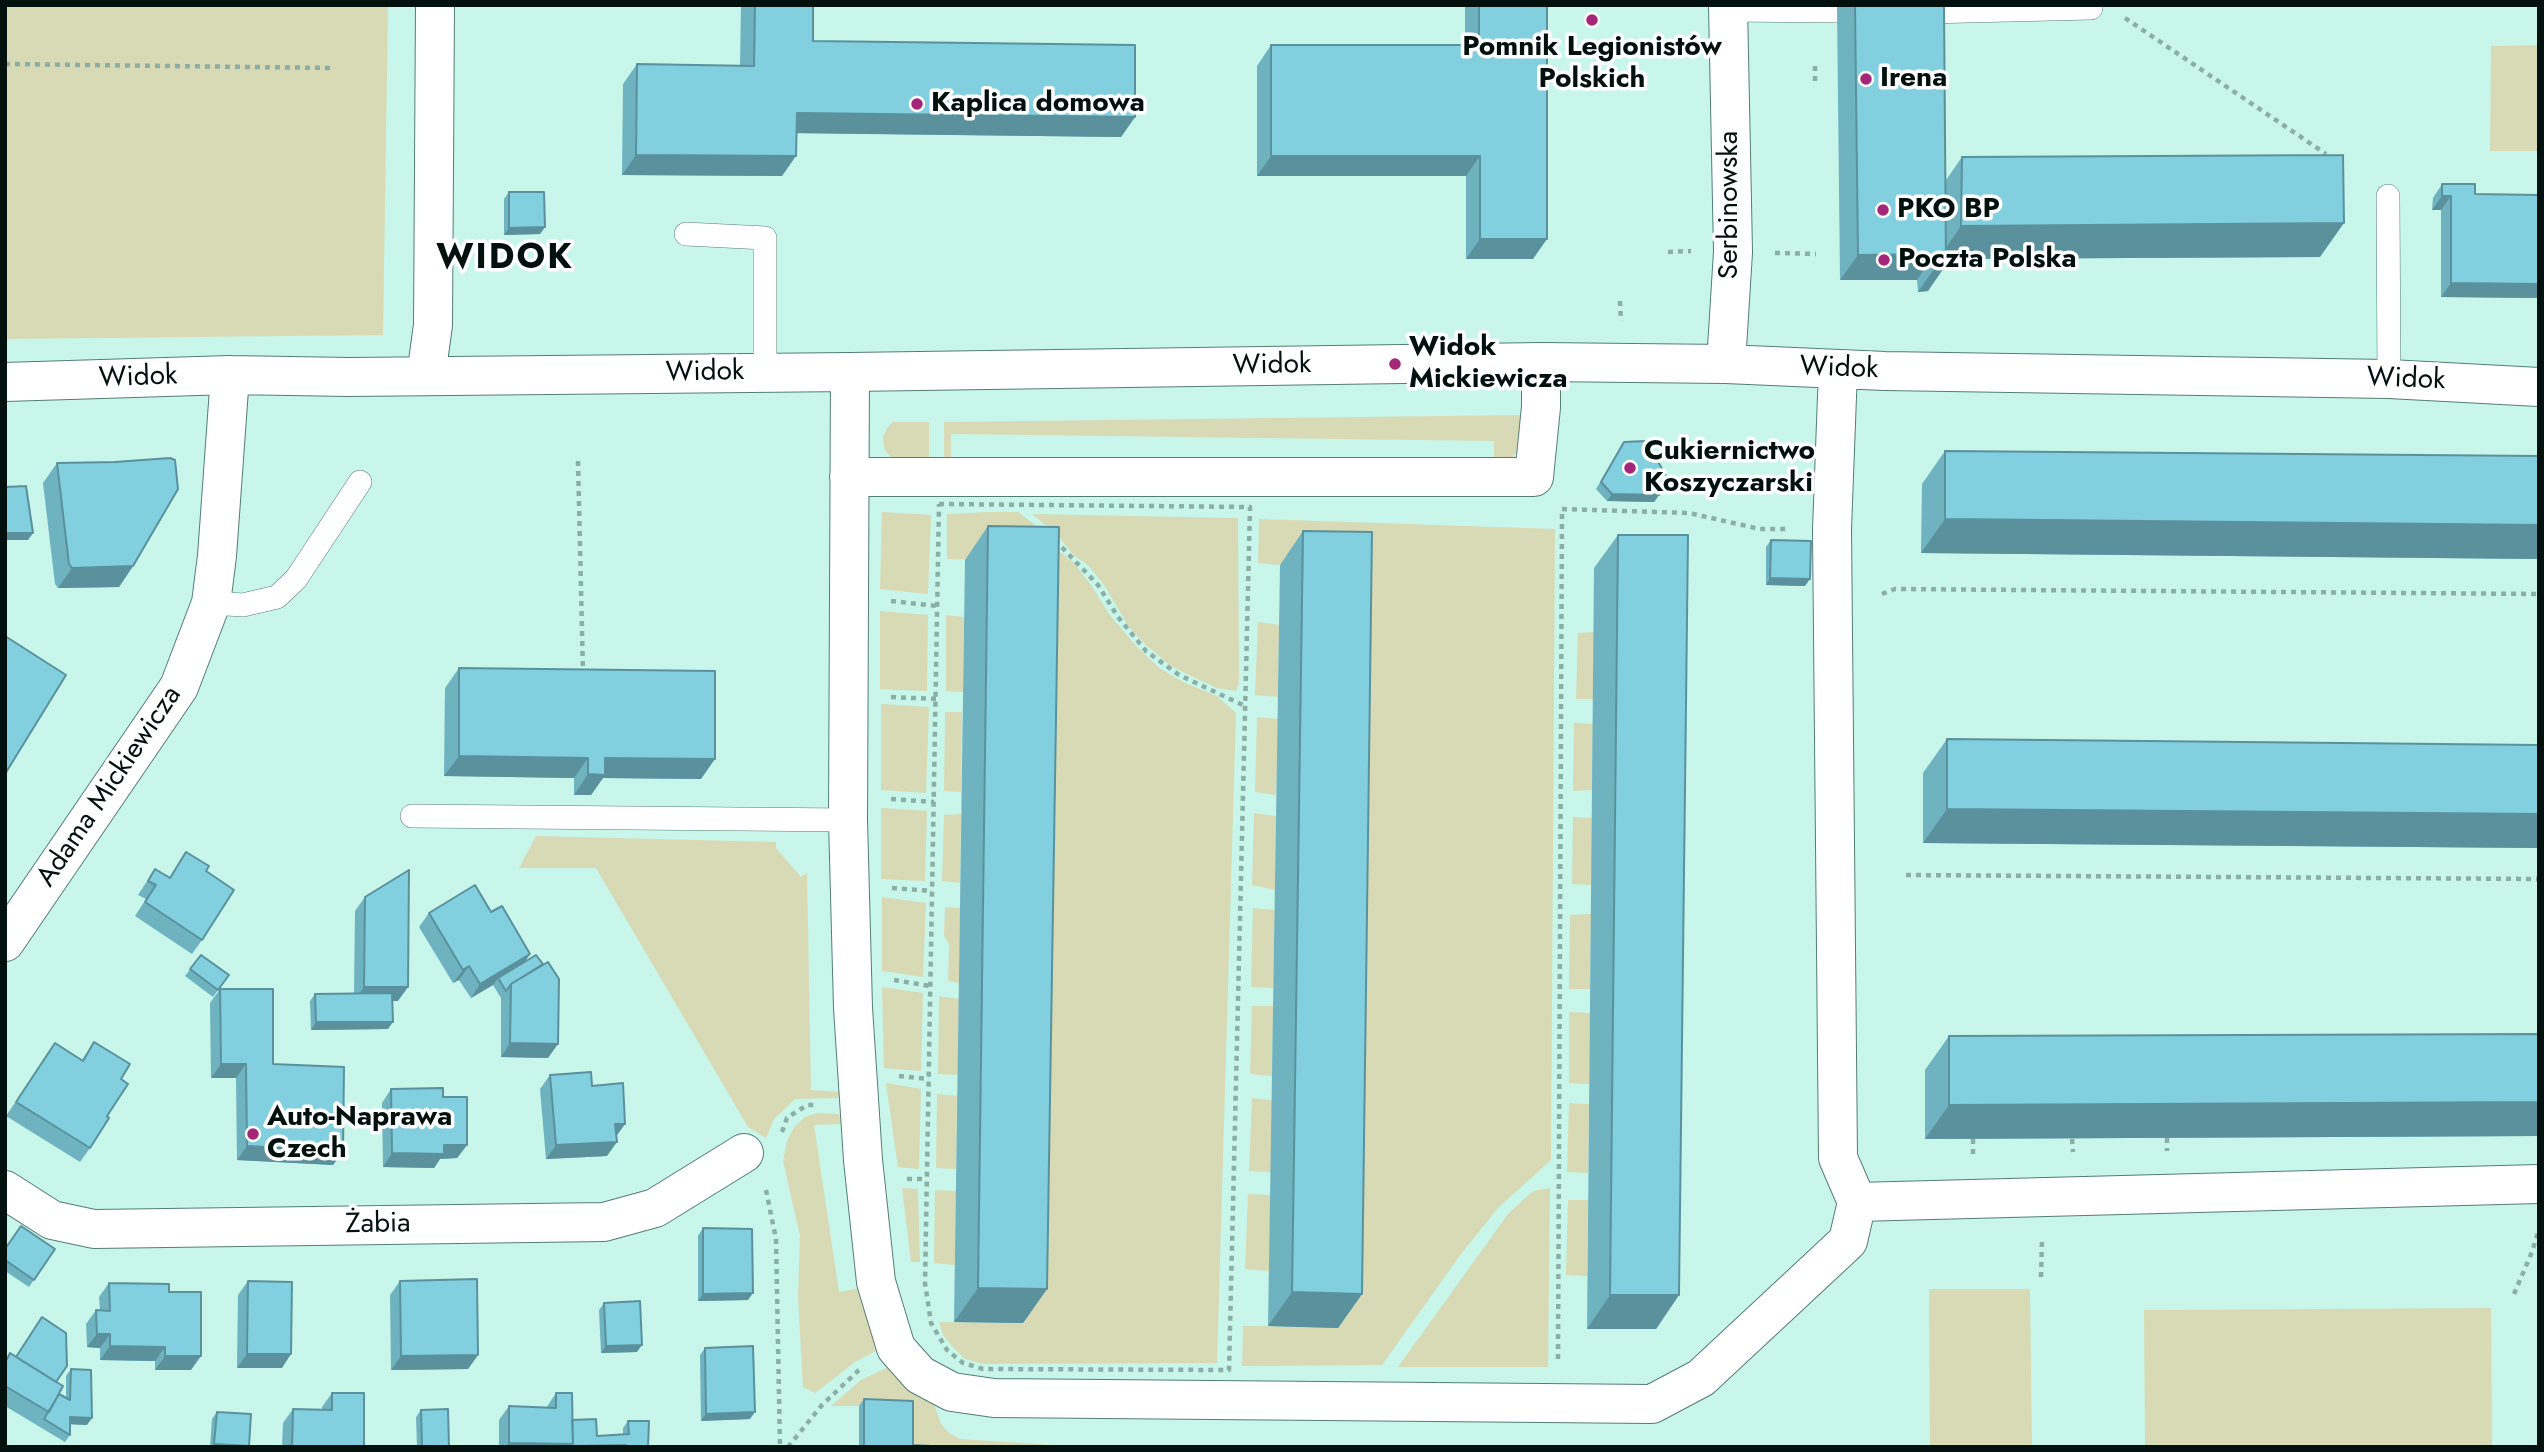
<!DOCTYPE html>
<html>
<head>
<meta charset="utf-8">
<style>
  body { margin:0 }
  #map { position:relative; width:2544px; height:1452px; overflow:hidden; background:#c8f6ea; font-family:Jost,sans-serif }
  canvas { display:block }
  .frame { position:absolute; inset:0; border:7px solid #02110e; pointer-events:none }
</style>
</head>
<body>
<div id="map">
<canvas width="2544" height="1452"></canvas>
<div class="frame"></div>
</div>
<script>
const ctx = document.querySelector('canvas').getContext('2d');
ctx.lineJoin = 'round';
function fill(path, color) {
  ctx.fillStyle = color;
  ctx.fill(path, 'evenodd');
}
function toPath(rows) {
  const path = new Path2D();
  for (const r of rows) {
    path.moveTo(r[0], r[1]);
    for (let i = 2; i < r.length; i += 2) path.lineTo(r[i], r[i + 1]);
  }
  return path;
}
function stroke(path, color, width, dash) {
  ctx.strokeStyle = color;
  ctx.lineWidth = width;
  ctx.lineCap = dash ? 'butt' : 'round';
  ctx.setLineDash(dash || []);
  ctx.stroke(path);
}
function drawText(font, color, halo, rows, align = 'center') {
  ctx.font = font + ' Jost,sans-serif';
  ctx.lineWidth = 7;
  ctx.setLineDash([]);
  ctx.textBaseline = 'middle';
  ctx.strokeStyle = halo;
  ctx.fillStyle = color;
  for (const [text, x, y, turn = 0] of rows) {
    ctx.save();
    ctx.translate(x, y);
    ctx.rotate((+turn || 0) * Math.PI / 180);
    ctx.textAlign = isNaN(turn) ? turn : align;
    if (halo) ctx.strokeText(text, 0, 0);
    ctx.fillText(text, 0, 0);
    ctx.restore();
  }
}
const green = toPath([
  [5,5,388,5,383,335,5,339],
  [2539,45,2539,151,2490,151,2491,46],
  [1526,415,1523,444,1507,464,1494,471,1494,441,951,434,951,465,944,465,944,422],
  [893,422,929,422,929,466,892,458,885,451,883,438,887,428],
  [882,512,931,515,928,594,880,589],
  [989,512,1018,512,1043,531,1059,551,1074,563,1091,585,1109,614,1136,646,1159,668,1183,682,1217,696,1236,713,1217,1363,983,1364,965,1359,952,1346,943,1335,939,1322,1022,1323,1034,561,947,559,947,514],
  [1032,514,1238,518,1239,683,1236,691,1217,688,1193,677,1171,666,1147,646,1129,627,1104,585,1088,565,1073,555,1058,535],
  [1259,519,1555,529,1551,1160,1498,1208,1461,1254,1382,1365,1242,1366,1243,1326,1338,1327,1280,565,1258,563],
  [880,611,928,615,927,691,880,689],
  [946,615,964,617,963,692,946,691],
  [1258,622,1279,625,1278,697,1255,695],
  [1594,632,1593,699,1576,699,1578,633],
  [881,704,929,707,926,793,881,790],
  [945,712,962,712,961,792,944,791],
  [1257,717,1278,719,1276,795,1255,792],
  [1574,723,1593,724,1592,790,1573,791],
  [881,808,927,811,925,881,881,879],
  [1254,813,1276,816,1275,890,1252,885],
  [961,814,960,883,942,881,944,815],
  [1573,817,1592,818,1591,885,1572,884],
  [536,836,776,842,776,848,801,877,807,873,811,1090,841,1092,838,1098,795,1099,774,1119,766,1138,748,1127,596,868,519,868],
  [882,897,926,903,923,977,882,971],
  [945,907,960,908,959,983,948,981,949,944,944,936],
  [1253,908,1275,910,1273,988,1251,987],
  [1591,914,1590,989,1569,989,1570,915],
  [882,987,923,993,921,1071,884,1068],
  [939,996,959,999,958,1075,938,1074],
  [1252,1006,1273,1006,1272,1076,1250,1074],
  [1569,1012,1590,1013,1589,1084,1569,1083],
  [886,1083,921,1089,919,1169,898,1167],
  [937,1094,957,1096,956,1169,936,1168],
  [1252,1098,1272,1100,1271,1172,1249,1171],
  [1569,1103,1589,1104,1588,1173,1567,1172],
  [817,1113,839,1114,841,1124,814,1125,839,1292,865,1287,885,1346,855,1362,815,1393,803,1387,798,1297,800,1236,783,1161,787,1141,794,1127,805,1117],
  [902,1188,918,1189,920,1262,911,1262],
  [1550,1188,1548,1367,1398,1367,1508,1214,1533,1191],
  [935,1190,956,1191,955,1265,934,1263],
  [1248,1194,1270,1195,1269,1271,1245,1269],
  [1568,1200,1588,1200,1587,1276,1566,1275],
  [1929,1289,2030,1289,2032,1447,1930,1447],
  [2491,1308,2492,1447,2145,1447,2144,1310],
  [897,1363,928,1396,935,1406,941,1424,949,1433,960,1439,1082,1447,908,1447,859,1406,831,1406,861,1380]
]);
const path = toPath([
  [2125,18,2326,154],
  [5,64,334,68],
  [1815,66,1815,85],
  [1668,252,1691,251],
  [1775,253,1816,254],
  [1620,301,1621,321],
  [578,461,583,673],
  [939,504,1250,507,1229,1370,983,1369,963,1363,947,1350,931,1323,925,1283,939,504],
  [1562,509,1689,513,1760,529,1789,529],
  [1055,540,1098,585,1118,617,1146,651,1179,675,1245,706],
  [1882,594,1895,589,2539,594],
  [891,601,937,606],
  [891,697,936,699],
  [891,799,934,802],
  [1906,875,2539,879],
  [892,888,932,891],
  [894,980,930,986],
  [899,1076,929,1079],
  [782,1132,787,1118,807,1105,816,1105],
  [2167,1138,2167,1151],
  [1973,1139,1973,1156],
  [2072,1139,2073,1152],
  [907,1179,927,1179],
  [766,1190,776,1239,780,1447],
  [2041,1277,2042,1241],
  [2514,1294,2532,1252,2539,1229],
  [1558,1359,1562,510],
  [788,1447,822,1405,859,1370]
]);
const lane = toPath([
  [1728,10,1837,11],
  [1927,12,2091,8],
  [2388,196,2389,379],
  [686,234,765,238,765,373],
  [211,603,243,605,277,597,296,579,360,482],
  [412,816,848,820]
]);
const street = toPath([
  [1726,364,1733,252,1728,5],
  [1838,370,1832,529,1838,1158,1857,1202],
  [850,372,848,820,853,1008,863,1160,876,1282,896,1348,920,1375,952,1392,994,1398,1652,1404,1701,1378,1848,1241,1857,1202,2539,1184],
  [426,376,433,325,435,5],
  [5,382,230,375,349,377,850,372,1541,362,1726,364,1885,371,2389,379,2539,387],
  [849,477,1534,477,1541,407,1541,362],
  [5,942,179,687,211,603,217,556,230,375],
  [5,1190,52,1220,94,1229,604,1222,655,1208,744,1153]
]);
const wall = toPath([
  [741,5,813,5,813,41,1135,117,1121,137,797,133,782,176,622,175,623,84,637,64,740,66],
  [1465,5,1547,5,1533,259,1466,259,1466,176,1257,176,1257,66,1271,45,1465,45],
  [1837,5,1944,5,1946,180,1962,157,2320,257,1946,259,1928,291,1918,292,1917,280,1840,280],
  [2442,184,2475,194,2539,195,2539,298,2441,297,2441,210,2432,210,2433,198],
  [509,192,545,227,540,234,504,235,504,199],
  [1624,442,1659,495,1654,502,1607,501,1596,489],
  [1945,451,2539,456,2539,559,1921,553,1922,484],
  [57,463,133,566,119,587,58,588,55,584,43,483],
  [988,526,1047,1289,1023,1323,954,1322,965,560],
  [1303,531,1362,1294,1338,1328,1268,1326,1280,565],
  [1618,535,1679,1295,1656,1329,1587,1329,1594,568],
  [1771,540,1805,586,1766,585,1766,547],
  [459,668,701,779,603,778,591,795,574,795,574,778,444,776,445,688],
  [1947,739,2539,745,2539,848,1923,843,1923,773],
  [186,852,206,871,202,940,192,954,135,916,146,899,138,895,155,869,170,877],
  [365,897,398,1001,392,1001,388,1029,311,1030,310,1001,315,994,354,994,355,911],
  [491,912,530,954,525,961,548,1058,501,1057,501,998,493,985,471,998,459,980,453,983,419,927,429,913],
  [201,955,229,975,213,997,185,976],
  [220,989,273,1064,343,1151,333,1165,237,1160,236,1078,211,1078,210,1003],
  [2539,1034,2539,1136,1925,1139,1925,1070,1949,1036],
  [94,1042,121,1079,107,1116,90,1148,80,1162,6,1116,55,1043,82,1060],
  [550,1075,592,1086,625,1124,616,1136,607,1156,546,1159,540,1089],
  [391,1089,443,1097,467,1145,457,1158,440,1159,434,1168,383,1167,382,1103],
  [703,1228,748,1300,698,1301,698,1236],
  [5,1249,55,1249,29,1287,5,1271],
  [248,1281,282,1368,237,1368,238,1295],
  [400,1281,478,1355,468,1369,391,1370,390,1295],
  [109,1283,169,1292,191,1370,155,1370,155,1361,100,1360,100,1348,87,1347,86,1324,96,1310,100,1310,99,1297],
  [604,1303,637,1352,601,1353,599,1310],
  [705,1348,750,1419,701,1421,700,1355],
  [10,1353,56,1382,59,1394,66,1397,66,1376,71,1369,87,1425,70,1424,70,1435,65,1442,5,1406,5,1360],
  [332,1393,364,1447,282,1447,283,1423,293,1409,322,1409,322,1407],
  [556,1393,572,1420,597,1436,623,1434,623,1428,628,1421,648,1447,499,1447,499,1420,509,1406,546,1408],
  [864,1399,913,1445,949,1447,859,1447,859,1406],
  [421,1410,449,1447,417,1447,416,1417],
  [217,1412,249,1447,210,1447,212,1419]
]);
const shadedWall = toPath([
  [797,113,1135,117,1121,137,783,133],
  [636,155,796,156,782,176,622,175],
  [1271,156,1480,156,1466,176,1257,176],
  [2442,196,2451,196,2441,210,2432,210],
  [2344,223,2320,257,1938,259,1961,226],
  [545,227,540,234,504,235,509,228],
  [1480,239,1547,239,1533,259,1466,259],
  [1935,254,1917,280,1840,280,1858,255],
  [1946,265,1928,291,1918,292,1936,266],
  [2451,283,2539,284,2539,298,2441,297],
  [1612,494,1659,495,1654,502,1607,501],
  [1945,519,2539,525,2539,559,1921,553],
  [5,533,33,533,28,540,5,540],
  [133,566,119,587,58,588,72,568],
  [1770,578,1810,579,1805,586,1766,585],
  [459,756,588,758,574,778,444,776],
  [605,758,715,759,701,779,603,778,591,795,574,795,588,774],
  [1947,809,2539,814,2539,848,1923,843],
  [530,954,521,968,498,978,493,985,471,998,480,984],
  [469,966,459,980,453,983,463,970],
  [364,987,408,987,398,1001,354,1001],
  [316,1022,393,1022,388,1029,311,1030],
  [510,1043,558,1044,548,1058,501,1057],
  [221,1064,246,1064,236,1078,211,1078],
  [2539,1102,2539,1136,1925,1139,1949,1105],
  [615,1124,625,1124,615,1138],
  [617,1142,607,1156,546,1159,556,1145],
  [444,1145,467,1145,457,1158,440,1159,434,1168,383,1167,392,1153],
  [247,1146,343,1151,333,1165,237,1160],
  [978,1288,1047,1289,1023,1323,954,1322],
  [1292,1292,1362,1294,1338,1328,1268,1326],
  [753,1293,748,1300,698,1301,703,1294],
  [1610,1295,1679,1295,1656,1329,1587,1329],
  [97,1334,110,1334,100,1348,87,1347],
  [642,1345,637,1352,601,1353,606,1346],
  [110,1346,165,1347,155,1361,100,1360],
  [247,1354,291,1354,282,1368,237,1368],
  [478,1355,468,1369,391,1370,401,1356],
  [165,1356,201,1356,191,1370,155,1370],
  [755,1412,750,1419,701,1421,706,1414],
  [70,1417,92,1418,87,1425,65,1424],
  [509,1443,573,1444,571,1447,506,1447],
  [214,1444,249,1447,213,1447]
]);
const building = toPath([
  [755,5,813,5,813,41,1135,45,1135,117,797,113,796,156,636,155,637,64,754,66,755,5],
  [1479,5,1547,5,1547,239,1480,239,1480,156,1271,156,1271,45,1479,45,1479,5],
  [1855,5,1944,5,1946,265,1936,266,1935,254,1858,255,1855,5],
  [2343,155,2344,223,1961,226,1962,157,2343,155],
  [2442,184,2475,184,2475,194,2539,195,2539,284,2451,283,2451,196,2442,196,2442,184],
  [509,192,544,192,545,227,509,228,509,192],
  [1646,441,1668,479,1659,495,1612,494,1601,482,1624,442,1646,441],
  [1945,451,2539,456,2539,525,1945,519,1945,451],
  [170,458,175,460,178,489,133,566,72,568,69,564,57,463,115,462,170,458],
  [26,486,33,533,5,533,5,487,26,486],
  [988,526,1059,527,1047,1289,978,1288,988,526],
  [1303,531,1372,532,1362,1294,1292,1292,1303,531],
  [1618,535,1688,535,1679,1295,1610,1295,1618,535],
  [1771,540,1811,541,1810,579,1770,578,1771,540],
  [5,636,66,675,5,774,5,636],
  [459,668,715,671,715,759,605,758,605,775,588,774,588,758,459,756,459,668],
  [1947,739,2539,745,2539,814,1947,809,1947,739],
  [186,852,209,866,206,871,234,890,202,940,145,902,156,885,148,881,155,869,170,878,186,852],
  [409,870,408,987,364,987,365,897,409,870],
  [475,885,491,912,502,906,530,954,480,984,469,966,463,970,429,913,475,885],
  [201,955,229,975,218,990,190,969,201,955],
  [536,955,543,964,511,984,506,991,498,978,536,955],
  [548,962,559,979,558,1044,510,1043,511,984,548,962],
  [220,989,273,989,273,1064,344,1067,343,1151,247,1146,246,1064,221,1064,220,989],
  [392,993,393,1022,316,1022,315,994,392,993],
  [2539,1034,2539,1102,1949,1105,1949,1036,2539,1034],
  [94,1042,130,1064,121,1079,128,1084,107,1116,109,1118,90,1148,16,1102,55,1043,83,1061,94,1042],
  [591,1072,592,1086,623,1083,625,1124,615,1124,617,1142,556,1145,550,1075,591,1072],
  [443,1088,443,1097,467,1097,467,1145,444,1145,444,1154,392,1153,391,1089,443,1088],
  [21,1226,55,1249,34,1280,5,1260,5,1249,21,1226],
  [703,1228,752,1229,753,1293,703,1294,703,1228],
  [477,1279,478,1355,401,1356,400,1281,477,1279],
  [248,1281,292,1282,291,1354,247,1354,248,1281],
  [109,1283,169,1284,169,1292,201,1292,201,1356,165,1356,165,1347,110,1346,110,1334,97,1334,96,1310,110,1311,109,1283],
  [640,1301,642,1345,606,1346,604,1303,640,1301],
  [42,1317,66,1333,67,1366,56,1382,16,1357,42,1317],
  [753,1346,755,1412,706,1414,705,1348,753,1346],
  [10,1353,63,1386,49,1412,5,1386,5,1363,10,1353],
  [71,1369,91,1370,92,1418,70,1417,70,1435,44,1419,59,1394,70,1400,71,1369],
  [332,1393,364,1393,364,1447,292,1447,293,1409,332,1410,332,1393],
  [556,1393,572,1393,573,1444,509,1443,509,1406,556,1408,556,1393],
  [864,1399,913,1401,913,1445,949,1447,864,1447,864,1399],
  [448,1409,449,1447,422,1447,421,1410,448,1409],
  [217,1412,251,1414,249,1446,214,1444,217,1412],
  [596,1419,597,1436,629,1434,628,1421,649,1421,648,1447,626,1447,626,1445,571,1446,573,1444,572,1420,596,1419],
  [626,1445,626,1447,551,1447,626,1445]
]);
const markers = [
  [1592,20,7,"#a32679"],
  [1866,79,7,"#a32679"],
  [917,104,7,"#a32679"],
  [1883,210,7,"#a32679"],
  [1884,260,7,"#a32679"],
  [1395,364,7,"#a32679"],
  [1630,468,7,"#a32679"],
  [253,1134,7,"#a32679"]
];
const poiNames = [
  ["Pomnik Legionistów",1592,48,"center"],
  ["Polskich",1592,80,"center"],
  ["Irena",1880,79],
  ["Kaplica domowa",931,104],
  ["PKO BP",1897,210],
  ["Poczta Polska",1898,260],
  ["Widok",1409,348],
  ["Mickiewicza",1409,380],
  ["Cukiernictwo",1644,452],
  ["Koszyczarski",1644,484],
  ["Auto-Naprawa",267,1118],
  ["Czech",267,1150]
];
const streetNames = [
  ["Serbinowska",1730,205,-90],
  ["Widok",1272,366,-1],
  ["Widok",1839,369,2],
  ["Widok",705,373,-1],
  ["Widok",138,378,-2],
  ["Widok",2406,380,2],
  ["Adama Mickiewicza",110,787,-56],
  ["Żabia",378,1225,-1]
];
const districtNames = [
  ["WIDOK",505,260]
];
fill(green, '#d7dab5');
stroke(lane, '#537e74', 24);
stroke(street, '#537e74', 40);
stroke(path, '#8bafa6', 4.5, [5, 5]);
stroke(lane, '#fff', 23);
stroke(street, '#fff', 38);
fill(wall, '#6fb2c0');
fill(shadedWall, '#5a919c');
fill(building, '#81cfdf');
stroke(building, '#5a919c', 2);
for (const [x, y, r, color] of markers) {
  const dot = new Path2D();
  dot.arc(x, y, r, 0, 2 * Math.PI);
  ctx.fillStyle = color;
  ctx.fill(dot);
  stroke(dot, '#fff', 2.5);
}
drawText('bold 28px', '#02110e', '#fff', poiNames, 'left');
drawText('28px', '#02110e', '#fff', streetNames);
ctx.letterSpacing = '2px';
drawText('bold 35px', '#02110e', '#fff', districtNames);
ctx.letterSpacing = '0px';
</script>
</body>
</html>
